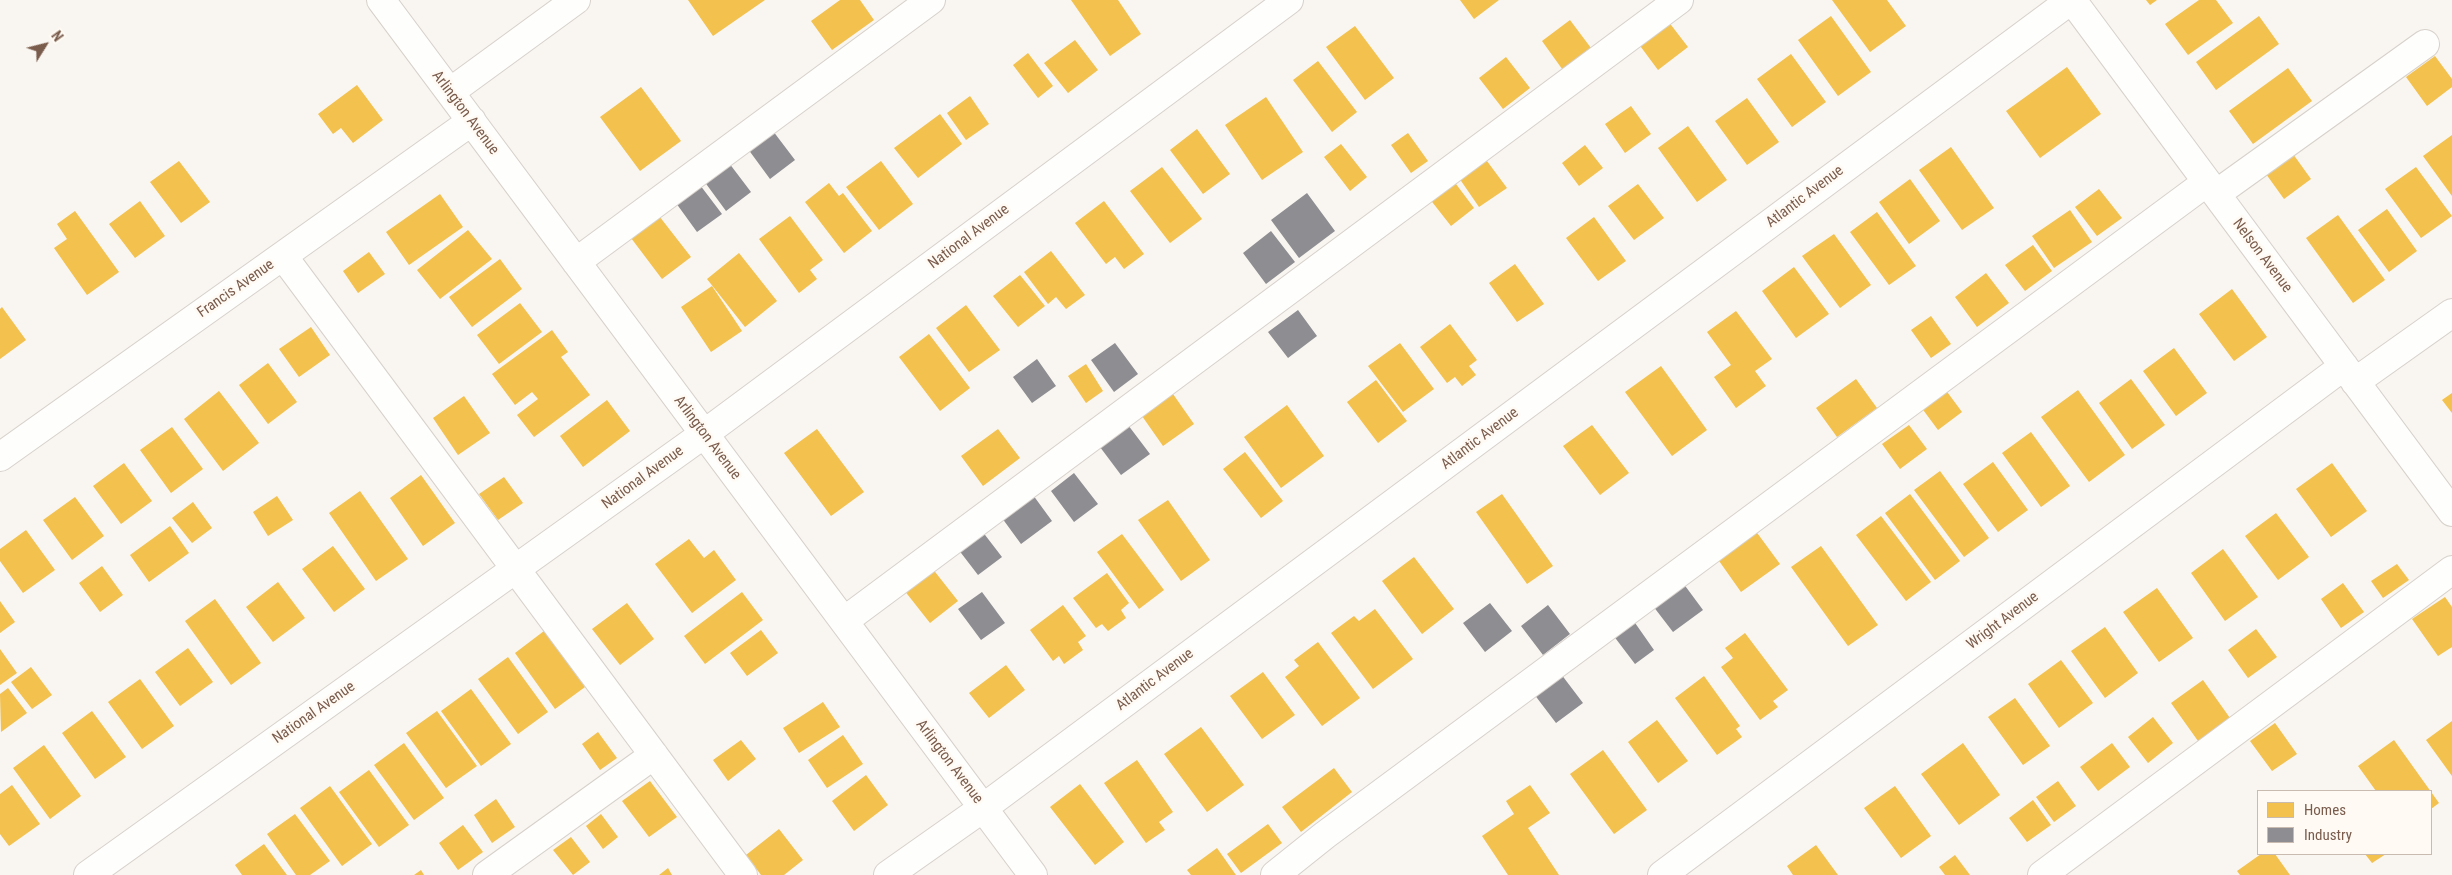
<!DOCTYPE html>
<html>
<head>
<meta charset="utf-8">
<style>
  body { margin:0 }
  #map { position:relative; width:2452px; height:875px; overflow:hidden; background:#f9f5f0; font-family:"Roboto Condensed",sans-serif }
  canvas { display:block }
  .legend { position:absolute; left:2257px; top:790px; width:175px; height:65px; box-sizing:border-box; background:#fffaf3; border:1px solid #cabbb1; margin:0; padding:6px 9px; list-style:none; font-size:15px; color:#7a5c4d }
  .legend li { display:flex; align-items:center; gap:10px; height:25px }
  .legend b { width:25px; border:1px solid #cabbb1 }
  .north { position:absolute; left:20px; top:20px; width:50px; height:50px; -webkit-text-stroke:4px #fffaf3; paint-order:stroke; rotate:54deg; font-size:14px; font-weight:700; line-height:20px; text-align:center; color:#7a5c4d }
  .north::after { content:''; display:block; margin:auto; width:18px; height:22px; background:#7a5c4d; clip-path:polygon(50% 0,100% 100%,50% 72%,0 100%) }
</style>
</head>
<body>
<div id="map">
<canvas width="2452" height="875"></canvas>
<ul class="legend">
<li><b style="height:14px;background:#f2c14e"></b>Homes</li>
<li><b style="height:14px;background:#8d8d92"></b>Industry</li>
</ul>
<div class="north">N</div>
</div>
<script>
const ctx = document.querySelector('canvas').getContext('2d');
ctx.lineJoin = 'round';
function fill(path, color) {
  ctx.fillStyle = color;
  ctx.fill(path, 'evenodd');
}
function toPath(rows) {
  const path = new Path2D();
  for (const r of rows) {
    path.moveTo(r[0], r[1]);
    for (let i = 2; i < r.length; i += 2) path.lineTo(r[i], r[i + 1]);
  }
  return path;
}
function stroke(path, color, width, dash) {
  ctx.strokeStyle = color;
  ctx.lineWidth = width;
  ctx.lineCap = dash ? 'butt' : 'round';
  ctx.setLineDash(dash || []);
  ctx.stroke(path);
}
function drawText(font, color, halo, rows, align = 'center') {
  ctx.font = font + ' "Roboto Condensed",sans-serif';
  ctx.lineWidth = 5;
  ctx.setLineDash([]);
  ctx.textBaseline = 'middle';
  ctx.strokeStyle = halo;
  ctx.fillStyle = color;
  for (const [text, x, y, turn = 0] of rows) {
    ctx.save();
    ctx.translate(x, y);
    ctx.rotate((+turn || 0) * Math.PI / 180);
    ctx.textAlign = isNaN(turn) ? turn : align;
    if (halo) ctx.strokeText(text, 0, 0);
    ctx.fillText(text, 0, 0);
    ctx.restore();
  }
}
const homes = toPath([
  [688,0,765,0,713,36],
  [840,0,860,0,874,20,832,50,811,21],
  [1071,0,1118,0,1141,34,1110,56],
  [1460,0,1499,0,1474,19],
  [1832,0,1887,0,1906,26,1870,52],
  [2146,0,2157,0,2150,5],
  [2199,0,2216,0,2233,23,2188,55,2165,24],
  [1831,16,1871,72,1838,96,1798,40],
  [2259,16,2279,44,2216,90,2196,62],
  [1570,20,1594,52,1565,73,1542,41],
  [1668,21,1688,47,1658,70,1638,43],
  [1355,26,1394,78,1365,100,1326,47],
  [1075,40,1098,70,1068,93,1044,63],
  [1028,53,1053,86,1038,98,1013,65],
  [1791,54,1826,102,1792,127,1757,79],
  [2435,56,2452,79,2452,87,2427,106,2406,77],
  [1506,57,1530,88,1503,109,1479,78],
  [1318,61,1357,112,1332,132,1293,80],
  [2067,67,2101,114,2040,158,2006,111],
  [2288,68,2312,101,2253,144,2229,111],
  [357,85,383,120,353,143,341,128,333,134,318,114],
  [641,87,681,141,640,171,600,117],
  [970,96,989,124,966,140,947,113],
  [1266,97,1303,152,1262,180,1225,125],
  [1747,98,1779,142,1747,165,1715,121],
  [1631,106,1651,134,1625,153,1605,124],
  [940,114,962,144,918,178,894,148],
  [1688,126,1727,180,1697,202,1658,148],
  [1197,129,1230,174,1203,194,1170,150],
  [1408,133,1428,161,1411,173,1391,145],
  [2452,135,2452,196,2423,156],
  [1341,144,1367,177,1350,191,1324,157],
  [1585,145,1603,168,1579,186,1562,163],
  [1951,147,1994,208,1962,230,1919,170],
  [2293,154,2311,179,2284,199,2266,174],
  [1484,157,1507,188,1479,207,1457,175],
  [179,161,210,202,181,223,150,182],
  [881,161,913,204,879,230,846,187],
  [1162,167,1202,219,1170,243,1130,191],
  [2416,167,2452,216,2421,238,2385,189],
  [1910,179,1940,221,1909,244,1879,202],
  [1453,180,1474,208,1451,226,1429,198],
  [829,183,839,196,843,193,872,231,844,253,805,202],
  [1638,184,1664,218,1634,240,1608,206],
  [2099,189,2122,218,2097,236,2075,207],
  [440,194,463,227,409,265,386,232],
  [140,201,165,236,135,258,109,224],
  [1104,201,1144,254,1124,269,1115,257,1106,264,1075,223],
  [2387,209,2417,251,2389,272,2358,230],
  [2070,210,2092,242,2054,268,2032,236],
  [75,211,119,272,87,295,54,248,67,239,57,224],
  [656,212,691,257,662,279,628,234],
  [1877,212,1916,266,1889,285,1850,232],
  [2338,215,2385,280,2353,303,2306,238],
  [790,216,823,260,810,270,817,279,799,293,759,239],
  [1594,217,1626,261,1598,281,1566,238],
  [468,230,492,259,440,299,417,270],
  [1834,234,1871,285,1840,308,1802,256],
  [2033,245,2052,271,2025,291,2005,265],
  [1051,251,1085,295,1066,309,1056,297,1048,304,1024,272],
  [369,252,385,274,358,293,343,271],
  [739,253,777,301,745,327,707,279],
  [500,259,522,289,472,327,449,297],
  [1515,264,1544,304,1517,322,1489,283],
  [1794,267,1829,314,1796,338,1762,291],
  [1986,273,2009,303,1977,327,1955,297],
  [1020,275,1045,306,1018,327,993,296],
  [712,286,742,331,711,352,681,307],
  [2232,289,2267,337,2234,361,2199,314],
  [520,303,542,332,499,364,477,335],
  [966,305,1000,350,969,372,936,328],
  [2,307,26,340,0,359,0,309],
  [1736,311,1772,359,1755,371,1766,386,1736,408,1714,377,1731,365,1707,332],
  [1931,316,1951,344,1931,358,1911,330],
  [1450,324,1477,360,1469,366,1476,375,1462,386,1455,377,1447,383,1420,347],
  [311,327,330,355,299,377,279,349],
  [552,330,568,352,561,357,590,395,534,437,517,415,538,399,532,392,515,405,492,374],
  [929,334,970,388,940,411,899,357],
  [1400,343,1434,389,1403,412,1368,366],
  [2174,348,2207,393,2176,416,2143,371],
  [268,363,297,402,268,424,239,385],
  [1086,364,1103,391,1086,403,1068,376],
  [1661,366,1707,430,1672,456,1625,392],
  [1856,379,1877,408,1837,437,1816,408],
  [2131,379,2165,425,2132,449,2099,403],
  [1376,380,1407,421,1378,443,1347,402],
  [1945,389,1962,412,1938,430,1921,407],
  [2078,390,2125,455,2089,482,2041,417],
  [219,391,259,443,223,471,184,419],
  [2452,393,2452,413,2442,400],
  [1173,394,1194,424,1163,446,1142,416],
  [464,396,490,433,458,455,433,418],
  [607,400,630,431,583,467,560,436],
  [1287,405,1324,456,1281,488,1244,437],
  [1592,425,1629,473,1600,495,1563,446],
  [1909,425,1927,449,1900,469,1882,444],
  [172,427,203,469,171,493,140,450],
  [817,429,864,492,831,516,784,453],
  [998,429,1020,458,983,486,961,456],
  [2031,432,2070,486,2041,507,2002,453],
  [1245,452,1283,501,1261,518,1223,469],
  [1993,462,2028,510,1998,532,1963,484],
  [124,463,152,501,121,524,93,486],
  [2332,463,2367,511,2331,537,2296,489],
  [1940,471,1989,538,1964,557,1914,490],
  [421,475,455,523,423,546,390,498],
  [504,477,523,503,498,520,479,494],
  [360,491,408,559,376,581,329,513],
  [1502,494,1553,566,1527,584,1476,512],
  [1910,494,1960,561,1935,580,1885,513],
  [277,496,293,520,268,536,253,512],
  [75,497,104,536,72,560,43,520],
  [1168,500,1210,560,1181,581,1138,520],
  [193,502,212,528,192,543,172,518],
  [2276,513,2309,557,2278,580,2245,536],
  [1881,516,1931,582,1906,601,1856,535],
  [170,526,189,553,149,582,130,555],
  [26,530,55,570,23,593,0,561,0,549],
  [1755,530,1780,564,1741,592,1717,558],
  [1122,534,1164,590,1139,609,1097,552],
  [689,539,704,558,714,550,736,580,692,613,655,564],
  [333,546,365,589,334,612,302,569],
  [1821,546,1878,625,1848,646,1791,567],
  [2223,549,2258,597,2225,621,2191,573],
  [1414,557,1454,609,1422,634,1382,581],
  [2397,564,2409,580,2383,598,2371,581],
  [102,566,123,595,100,612,79,583],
  [932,568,958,601,930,623,904,590],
  [1107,573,1129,603,1121,610,1126,618,1108,631,1102,624,1096,628,1073,598],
  [278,582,305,618,273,642,246,607],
  [2343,583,2364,612,2341,628,2321,599],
  [2157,588,2193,638,2159,662,2123,612],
  [742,592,763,620,705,664,684,636],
  [2445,597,2452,607,2452,647,2438,656,2412,619],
  [215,599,261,663,231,685,185,621],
  [0,601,15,622,0,633],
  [627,603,654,639,620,665,592,629],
  [1063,605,1086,636,1078,642,1083,650,1064,664,1059,656,1053,661,1030,630],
  [1375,609,1413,659,1373,689,1331,633,1354,616,1359,621],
  [2105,627,2138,673,2105,698,2071,651],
  [2256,629,2277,657,2248,678,2228,650],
  [761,630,778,653,747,676,730,653],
  [544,631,585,687,555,709,515,653],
  [1745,633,1788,690,1773,701,1778,707,1760,720,1721,667,1733,658,1725,648],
  [1318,642,1360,698,1322,726,1285,677,1299,666,1294,660],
  [188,648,213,682,180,706,155,672],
  [0,649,17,673,0,685],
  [508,657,548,712,518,734,478,679],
  [2061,660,2093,703,2059,728,2028,684],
  [1006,665,1025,690,989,718,969,693],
  [31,667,52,695,32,709,11,682],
  [1263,672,1295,715,1262,739,1230,696],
  [1704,676,1740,726,1736,729,1742,737,1717,755,1675,698],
  [140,679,174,726,142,749,108,702],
  [2203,680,2230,718,2198,741,2171,703],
  [8,688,27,713,1,732,0,694],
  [471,689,511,744,481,766,441,711],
  [2015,698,2050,746,2023,765,1988,717],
  [823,702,840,727,799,753,783,728],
  [92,711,126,757,95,779,62,733],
  [437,711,477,766,446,788,406,733],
  [2153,717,2173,743,2148,763,2128,737],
  [1657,720,1688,761,1658,783,1628,742],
  [2452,721,2452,776,2426,740],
  [2275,723,2297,754,2272,771,2250,741],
  [1201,727,1244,785,1207,812,1164,754],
  [598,732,617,758,600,770,582,744],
  [843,735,863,764,827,788,808,760],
  [741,740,756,759,728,781,713,760],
  [2394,740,2439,803,2431,809,2431,791,2376,791,2358,766],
  [404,743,444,798,414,820,374,765],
  [1963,743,2000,795,1959,825,1921,774],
  [2112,743,2130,767,2098,791,2080,767],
  [44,745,81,796,50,819,13,768],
  [1603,750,1647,810,1614,834,1570,774],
  [1137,760,1173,812,1159,822,1165,830,1146,843,1104,783],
  [1334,768,1352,792,1301,832,1282,807],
  [369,770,409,825,379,847,339,792],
  [866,775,888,805,854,831,832,801],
  [650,781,677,817,649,837,622,801],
  [2058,781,2076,806,2054,822,2036,797],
  [1080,784,1124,842,1095,865,1050,807],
  [12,785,40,824,9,846,0,834,0,794],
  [1530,785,1550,813,1528,828,1559,875,1508,875,1482,836,1514,814,1506,801],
  [330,786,372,844,342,866,300,808],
  [1895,786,1931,836,1901,858,1864,808],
  [496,799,515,827,492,843,474,815],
  [2033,800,2051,825,2027,842,2009,818],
  [295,814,330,861,310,875,296,875,267,834],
  [601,814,618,837,603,849,586,826],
  [1268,824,1282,843,1241,873,1227,854],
  [463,825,483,852,458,870,439,843],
  [779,829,803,860,784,875,761,875,746,855],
  [571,837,590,862,573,875,553,850],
  [264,844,287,875,242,875,235,865],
  [1816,845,1838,875,1793,875,1787,866],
  [1217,848,1236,875,1191,875,1187,870],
  [2261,854,2275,854,2290,875,2240,875,2237,871],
  [2365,854,2386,854,2372,863],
  [1955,855,1970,875,1945,875,1939,867],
  [668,868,672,875,659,875],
  [421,870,424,875,414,875]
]);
const industry = toPath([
  [773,131,795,160,770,179,748,149],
  [729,163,751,192,726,211,704,181],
  [700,185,722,214,697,232,676,203],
  [1307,193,1335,231,1299,258,1271,220],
  [1271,231,1295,262,1266,284,1243,253],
  [1298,310,1317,336,1288,358,1268,332],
  [1115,343,1138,374,1114,392,1091,360],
  [1037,359,1056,386,1032,403,1013,377],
  [1125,421,1150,454,1121,475,1097,443],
  [1074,473,1098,504,1074,522,1051,491],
  [1033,495,1052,521,1021,544,1002,518],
  [982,531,1002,557,978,575,958,549],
  [1683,583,1703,610,1673,632,1653,606],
  [982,592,1005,623,981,640,958,609],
  [1490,603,1512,631,1485,652,1463,623],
  [1548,605,1570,634,1543,655,1521,626],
  [1633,620,1654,650,1635,664,1613,635],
  [1561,674,1583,703,1556,723,1534,694]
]);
const minor = toPath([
  [381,0,1033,875],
  [2072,0,2452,512],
  [450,92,576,0],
  [2216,194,2425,44],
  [283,256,743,875],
  [576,262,931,0],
  [2355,382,2452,313],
  [0,457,472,121],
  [844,621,1679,0],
  [88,875,704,434,1289,0],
  [487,875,654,755],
  [888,875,983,808,2071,0],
  [1275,875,1325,835,2207,182],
  [1662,875,2344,366],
  [2042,875,2452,570]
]);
const streetNames = [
  ["Arlington Avenue",465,113,53],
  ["Atlantic Avenue",1805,197,-37],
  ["National Avenue",969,237,-37],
  ["Nelson Avenue",2262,256,53],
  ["Francis Avenue",236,289,-35],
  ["Arlington Avenue",707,438,53],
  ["Atlantic Avenue",1480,439,-37],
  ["National Avenue",643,478,-36],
  ["Wright Avenue",2003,621,-37],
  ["Atlantic Avenue",1155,680,-37],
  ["National Avenue",314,713,-35],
  ["Arlington Avenue",949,762,53]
];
fill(homes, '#f2c14e');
fill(industry, '#8d8d92');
stroke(minor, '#d7d1cb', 30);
stroke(minor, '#fefefd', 28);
drawText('15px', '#7a5c4d', '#fffaf3', streetNames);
</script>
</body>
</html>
